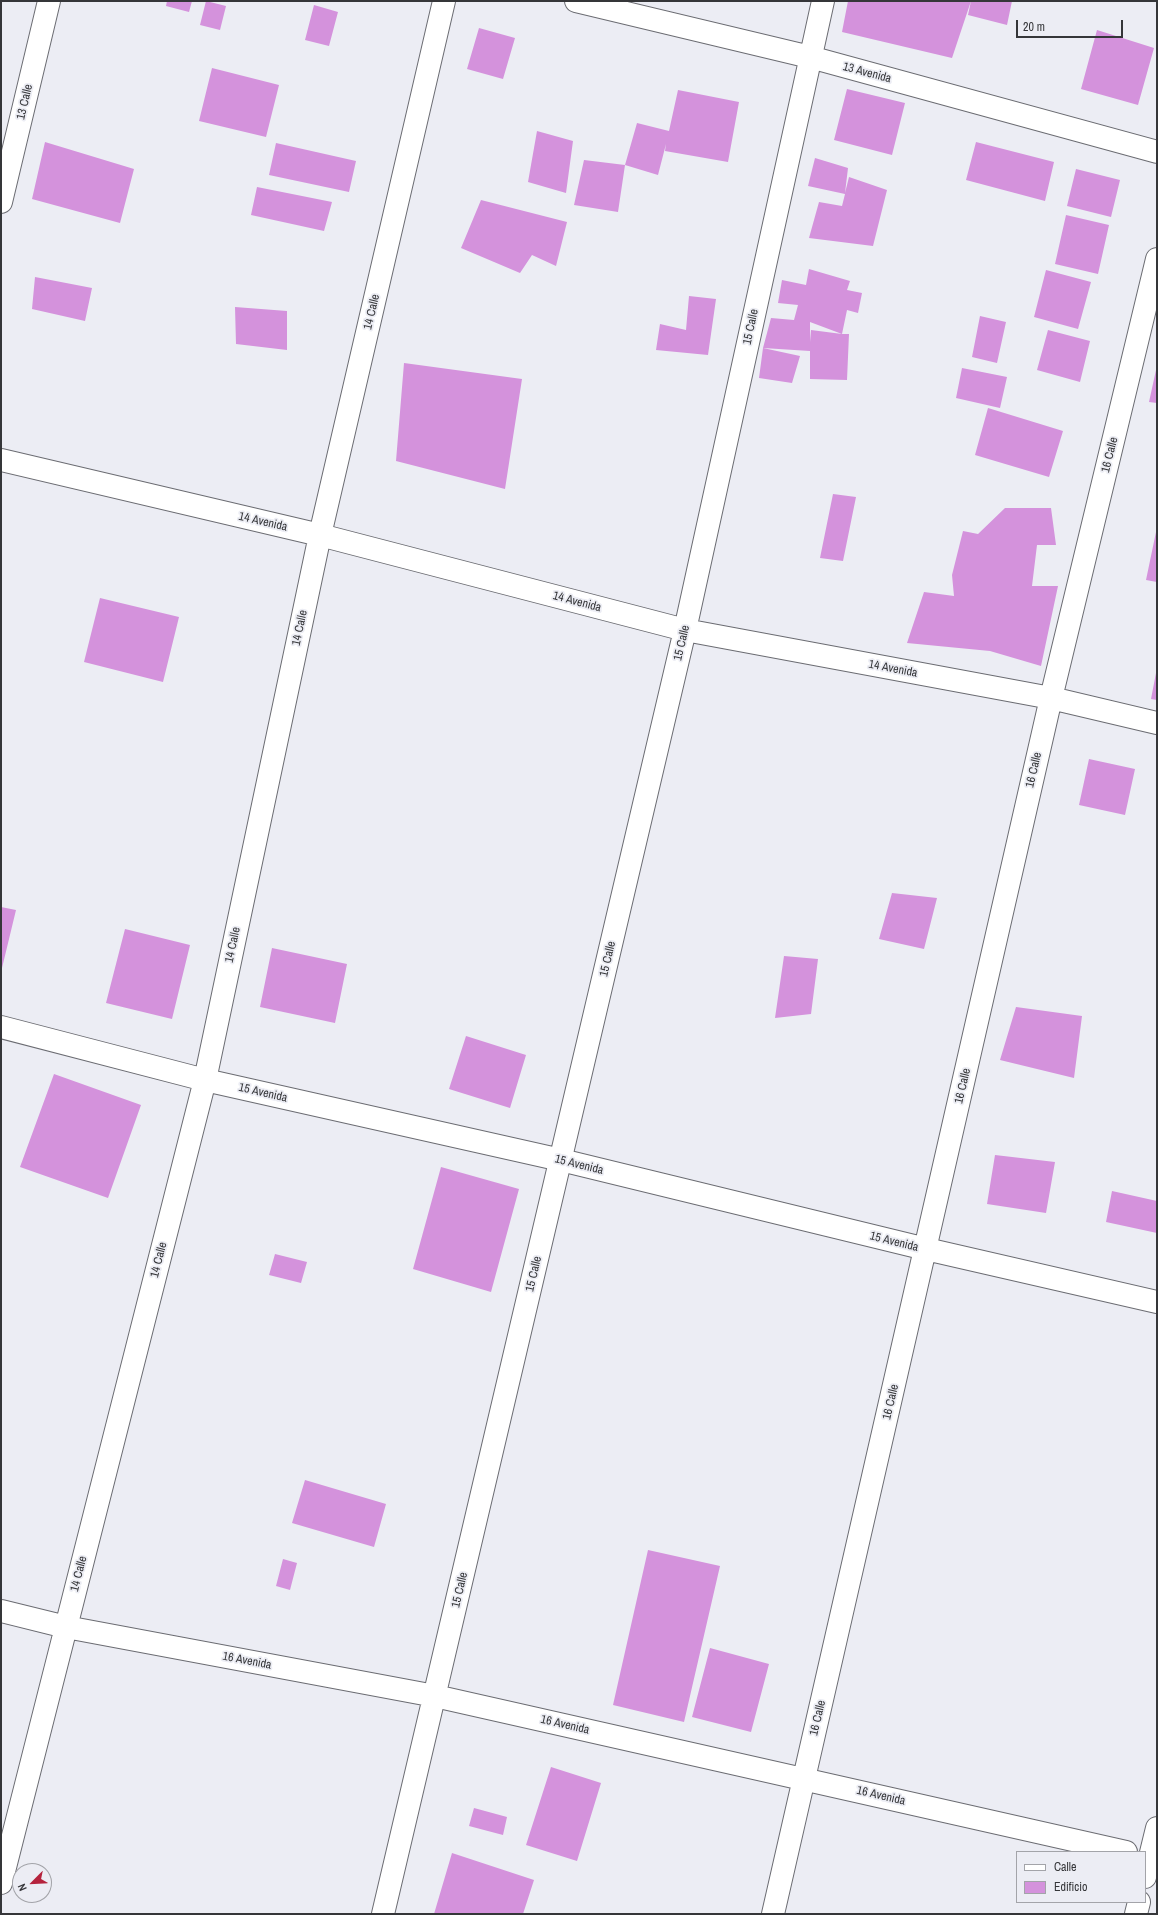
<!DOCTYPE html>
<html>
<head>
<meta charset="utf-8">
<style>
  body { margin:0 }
  #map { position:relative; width:1158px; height:1915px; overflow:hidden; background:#ecedf4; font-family:"Archivo Narrow",sans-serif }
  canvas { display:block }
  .frame { position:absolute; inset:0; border:2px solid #353639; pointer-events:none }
  .legend { position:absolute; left:1016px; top:1851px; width:130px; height:52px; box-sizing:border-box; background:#ecedf4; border:1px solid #a3a4a9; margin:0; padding:5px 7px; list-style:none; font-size:12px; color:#353639 }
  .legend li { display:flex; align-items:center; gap:8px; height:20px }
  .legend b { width:20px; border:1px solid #a3a4a9 }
  .north { position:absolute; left:12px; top:1863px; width:40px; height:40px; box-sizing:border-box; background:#ecedf4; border:1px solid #a3a4a9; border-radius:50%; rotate:246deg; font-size:11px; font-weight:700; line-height:16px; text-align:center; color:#353639 }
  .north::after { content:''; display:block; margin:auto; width:14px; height:18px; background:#b5233d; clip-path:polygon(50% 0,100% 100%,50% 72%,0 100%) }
  .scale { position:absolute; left:1016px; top:20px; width:107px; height:18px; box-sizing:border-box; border:2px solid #353639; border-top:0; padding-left:5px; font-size:12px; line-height:14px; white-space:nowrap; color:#353639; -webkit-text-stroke:3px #ecedf4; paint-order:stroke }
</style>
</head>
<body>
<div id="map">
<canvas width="1158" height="1915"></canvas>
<div class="frame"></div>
<ul class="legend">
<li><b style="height:5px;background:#fff"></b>Calle</li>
<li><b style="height:11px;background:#d492dc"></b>Edificio</li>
</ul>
<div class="north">N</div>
<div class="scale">20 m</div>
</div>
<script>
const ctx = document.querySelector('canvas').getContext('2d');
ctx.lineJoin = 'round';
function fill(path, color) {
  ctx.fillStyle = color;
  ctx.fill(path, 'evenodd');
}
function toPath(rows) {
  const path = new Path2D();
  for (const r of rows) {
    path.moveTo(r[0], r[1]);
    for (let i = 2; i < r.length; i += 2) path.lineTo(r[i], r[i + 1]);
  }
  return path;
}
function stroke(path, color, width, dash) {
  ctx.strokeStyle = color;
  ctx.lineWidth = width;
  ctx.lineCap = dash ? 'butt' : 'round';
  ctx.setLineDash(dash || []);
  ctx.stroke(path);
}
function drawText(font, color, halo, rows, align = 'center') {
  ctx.font = font + ' "Archivo Narrow",sans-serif';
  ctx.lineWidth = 3.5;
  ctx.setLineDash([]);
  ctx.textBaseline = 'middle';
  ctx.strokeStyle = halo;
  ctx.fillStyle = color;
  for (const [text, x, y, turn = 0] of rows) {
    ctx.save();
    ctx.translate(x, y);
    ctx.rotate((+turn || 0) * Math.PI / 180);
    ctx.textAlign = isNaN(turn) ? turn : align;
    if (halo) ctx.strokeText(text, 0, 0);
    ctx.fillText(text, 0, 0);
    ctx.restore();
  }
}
const building = toPath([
  [167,1,192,1,189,12,166,6],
  [206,1,226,6,220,30,200,25],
  [848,1,971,1,952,58,842,32],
  [971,1,1012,1,1007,25,968,15],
  [314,5,338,12,329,46,305,40],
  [479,28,515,38,503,79,467,69],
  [1097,30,1154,48,1138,105,1081,89],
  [212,68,279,85,266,137,199,121],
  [847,89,905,103,892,155,834,140],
  [678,90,739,102,728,162,665,151,666,144,658,175,625,165,637,123,669,131],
  [537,131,573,141,566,193,528,182],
  [45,142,134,169,120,223,32,199],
  [976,142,1054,162,1045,201,966,180],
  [276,143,356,161,349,192,269,175],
  [815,158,848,168,845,193,849,177,887,190,873,246,809,238,819,202,842,206,845,194,808,186],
  [584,160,625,165,618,212,574,205],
  [1076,169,1120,180,1111,217,1067,206],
  [257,187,332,202,324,231,251,215],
  [481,200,567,222,556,266,532,255,520,273,461,248],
  [1066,215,1109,225,1098,274,1055,264],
  [809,269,850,281,847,290,862,293,858,313,847,310,842,334,849,334,847,380,810,379,810,351,763,348,800,356,792,383,759,378,763,348,771,318,794,320,798,305,778,303,782,280,806,285],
  [810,322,842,334,811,330,810,342],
  [1046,270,1091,282,1078,329,1034,317],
  [35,277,92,288,85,321,32,309],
  [689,296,716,299,708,355,656,350,660,324,686,330],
  [235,307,287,311,287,350,236,344],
  [980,316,1006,322,997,363,972,357],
  [1048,330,1090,341,1080,382,1037,370],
  [404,363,522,379,505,489,396,461],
  [962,368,1007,377,1000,408,956,398],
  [1156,370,1157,370,1157,403,1149,402],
  [988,408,1063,431,1049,477,975,455],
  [833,494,856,497,843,561,820,558],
  [1005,508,1051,508,1056,545,1037,545,1032,586,1058,586,1041,666,990,651,907,643,924,592,954,596,952,575,963,531,978,534],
  [1156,532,1157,532,1157,582,1146,580],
  [100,598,179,617,163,682,84,662],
  [1156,673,1157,673,1157,700,1151,699],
  [1089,759,1135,769,1125,815,1079,805],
  [892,893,937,898,924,949,879,939],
  [1,907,16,910,2,968,1,968],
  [125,929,190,945,172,1019,106,1003],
  [272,948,347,964,335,1023,260,1007],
  [784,956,818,959,811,1014,775,1018],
  [1016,1007,1082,1016,1074,1078,1000,1060],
  [466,1036,526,1055,510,1108,449,1089],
  [54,1074,141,1105,108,1198,20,1167],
  [995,1155,1055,1162,1046,1213,987,1204],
  [441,1167,519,1189,491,1292,413,1269],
  [1112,1191,1157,1201,1157,1233,1106,1222],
  [275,1254,307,1262,301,1283,269,1275],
  [305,1480,386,1504,374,1547,292,1523],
  [648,1550,720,1566,684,1722,613,1705],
  [283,1559,297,1563,290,1590,276,1586],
  [710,1648,769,1664,751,1732,692,1717],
  [551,1767,601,1783,577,1861,526,1845],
  [474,1808,507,1817,503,1835,469,1826],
  [452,1853,534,1880,523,1914,434,1914]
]);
const street = toPath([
  [576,1,810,57,1157,152],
  [1,202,49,1],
  [1,460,320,535,685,630,1051,698,1157,723],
  [1,1027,205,1080,561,1160,926,1249,1157,1302],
  [1,1611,66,1627,435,1696,1126,1852],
  [1145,1877,1157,1828],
  [1,1883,205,1080,320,535,444,1],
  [383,1914,685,630,823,1],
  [773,1914,1051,698,1157,259],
  [1136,1914,1139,1902]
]);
const streetNames = [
  ["13 Avenida",867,73,15],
  ["13 Calle",25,102,-77],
  ["14 Calle",372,312,-77],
  ["15 Calle",751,327,-78],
  ["16 Calle",1110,455,-76],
  ["14 Avenida",263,522,13],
  ["14 Avenida",577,602,15],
  ["14 Calle",300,628,-78],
  ["15 Calle",682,643,-77],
  ["14 Avenida",893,669,11],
  ["16 Calle",1034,770,-77],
  ["14 Calle",233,945,-78],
  ["15 Calle",608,959,-77],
  ["16 Calle",963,1086,-77],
  ["15 Avenida",263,1093,13],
  ["15 Avenida",579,1165,14],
  ["15 Avenida",894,1242,14],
  ["14 Calle",159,1260,-76],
  ["15 Calle",534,1274,-77],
  ["16 Calle",891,1402,-77],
  ["14 Calle",79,1574,-76],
  ["15 Calle",460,1590,-77],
  ["16 Avenida",247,1661,11],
  ["16 Calle",818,1718,-77],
  ["16 Avenida",565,1725,13],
  ["16 Avenida",881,1796,13]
];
fill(building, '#d492dc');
stroke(street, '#6b6c72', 24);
stroke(street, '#fff', 22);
drawText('12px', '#353639', '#ecedf4', streetNames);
</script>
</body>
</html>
